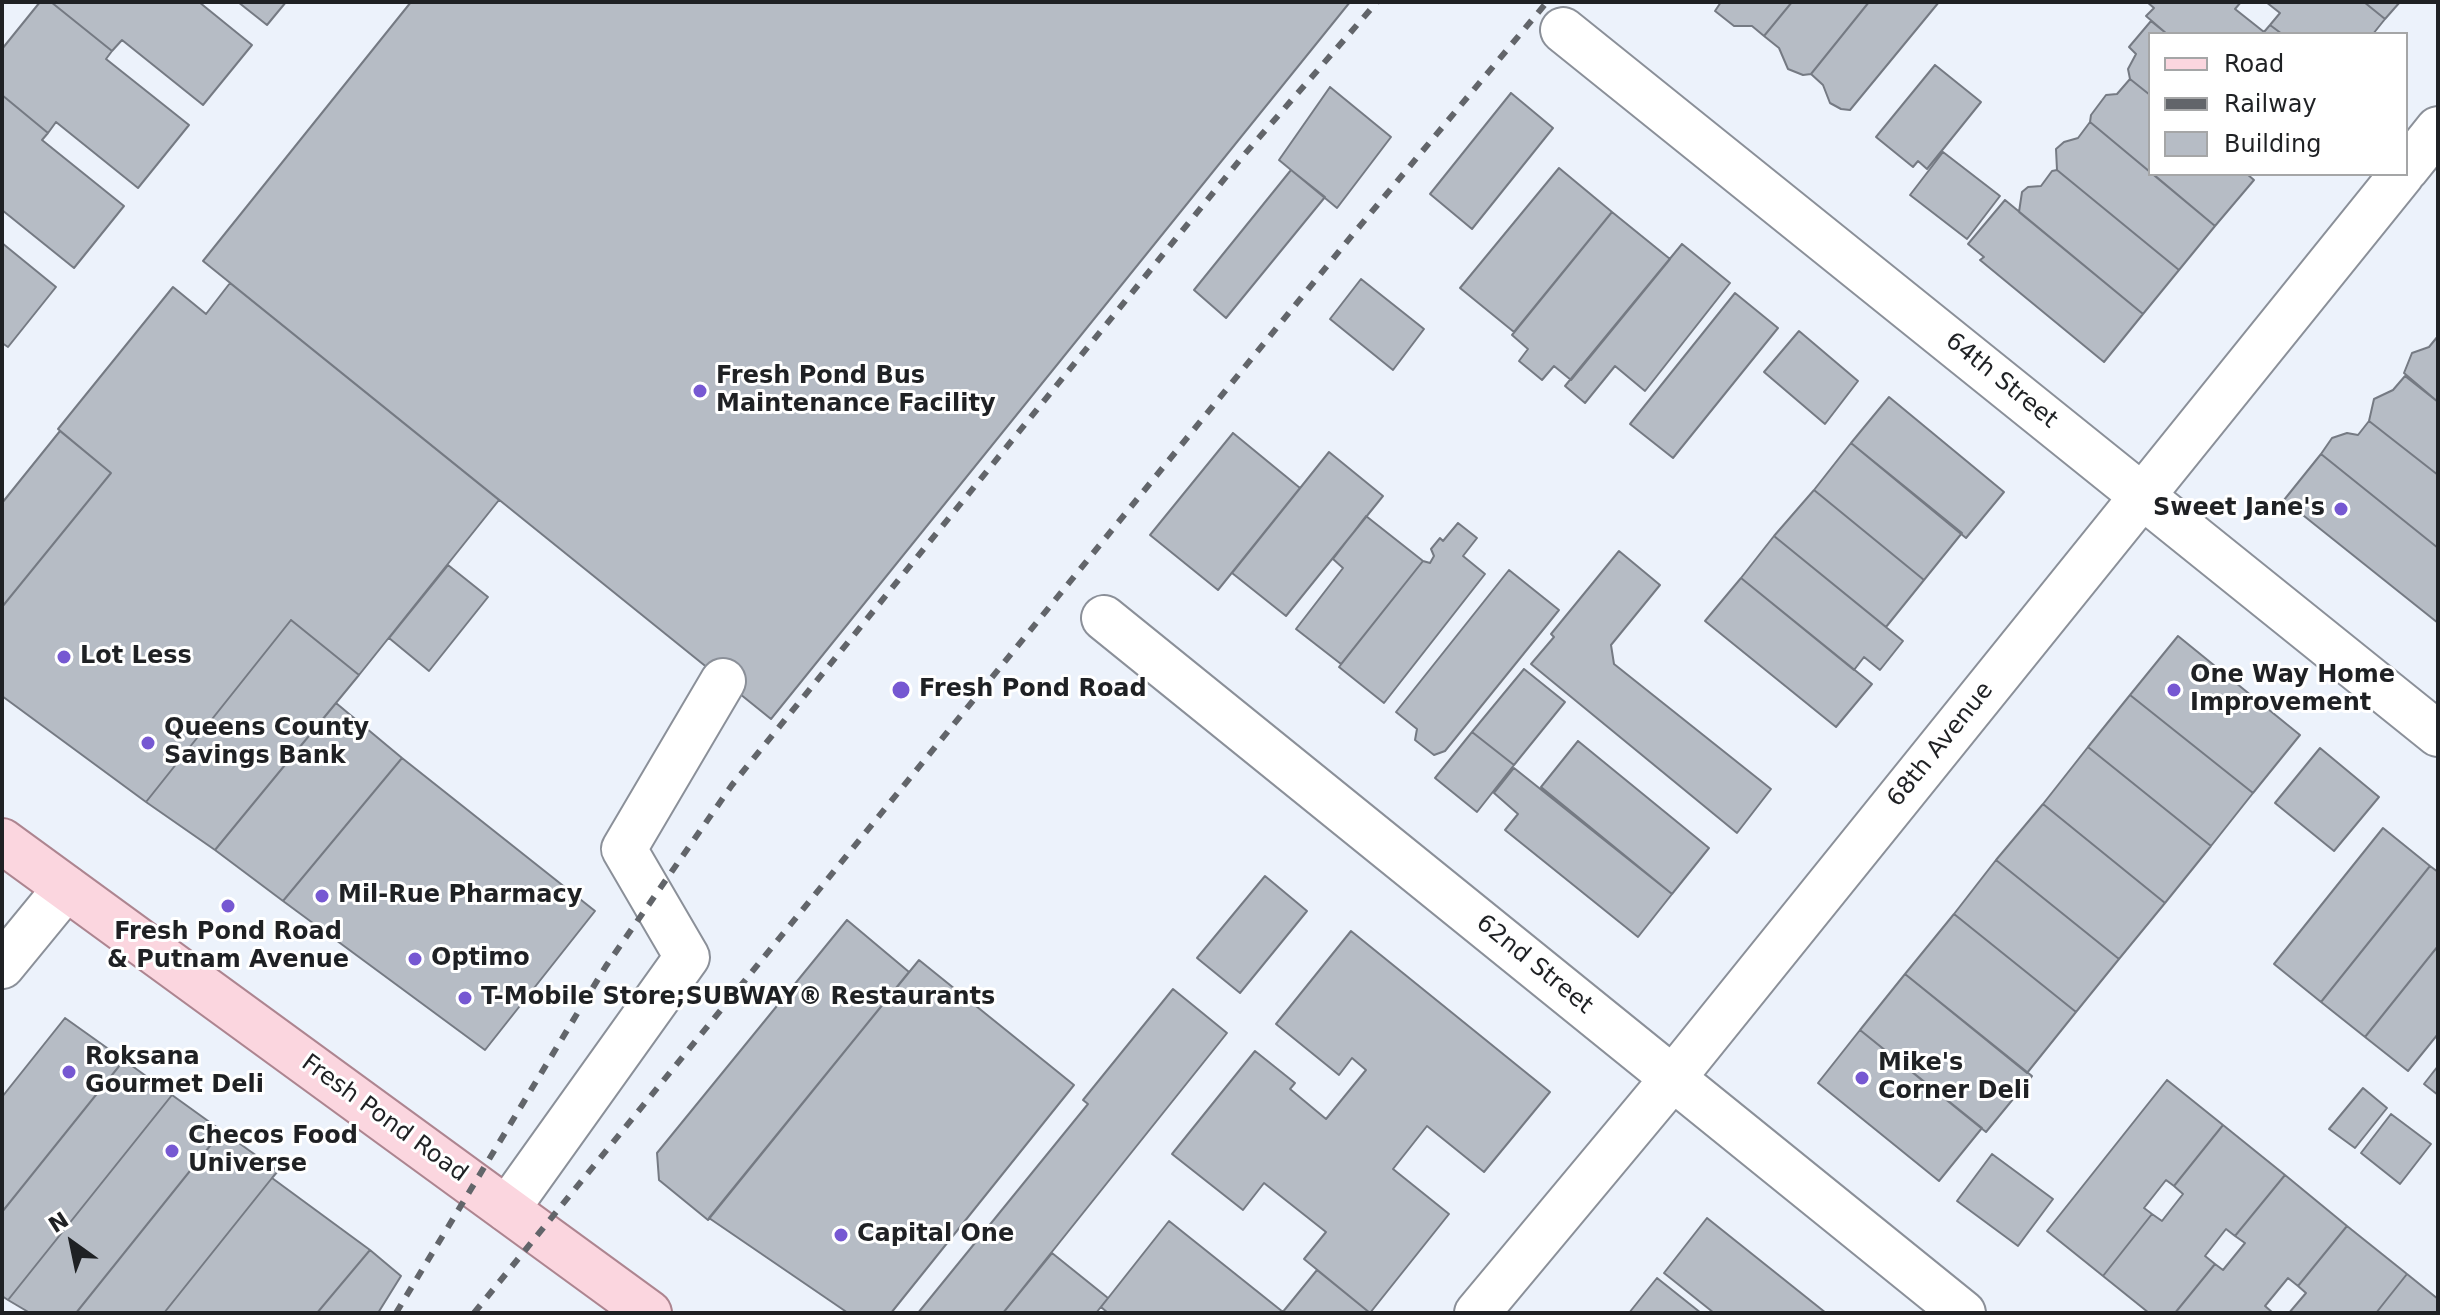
<!DOCTYPE html>
<html>
<head>
<meta charset="utf-8">
<style>
  body { margin:0 }
  #map { position:relative; width:2440px; height:1315px; overflow:hidden; background:#ecf2fb; font-family:"DejaVu Sans",sans-serif }
  canvas { display:block }
  .frame { position:absolute; inset:0; border:4px solid #1f2124; pointer-events:none }
  .legend { position:absolute; left:2148px; top:32px; width:260px; height:144px; box-sizing:border-box; background:#fff; border:2px solid #a5a6a7; margin:0; padding:10px 14px; list-style:none; font-size:24px; color:#1f2124 }
  .legend li { display:flex; align-items:center; gap:16px; height:40px }
  .legend b { width:40px; border:2px solid #a5a6a7 }
  .north { position:absolute; left:32px; top:1203px; width:80px; height:80px; -webkit-text-stroke:6px #fff; paint-order:stroke; rotate:327deg; font-size:22px; font-weight:700; line-height:32px; text-align:center; color:#1f2124 }
  .north::after { content:''; display:block; margin:auto; width:28px; height:36px; background:#1f2124; clip-path:polygon(50% 0,100% 100%,50% 72%,0 100%) }
</style>
</head>
<body>
<div id="map">
<canvas width="2440" height="1315"></canvas>
<div class="frame"></div>
<ul class="legend">
<li><b style="height:10px;background:#fbd6df"></b>Road</li>
<li><b style="height:10px;background:#62656a"></b>Railway</li>
<li><b style="height:22px;background:#b6bcc5"></b>Building</li>
</ul>
<div class="north">N</div>
</div>
<script>
const ctx = document.querySelector('canvas').getContext('2d');
ctx.lineJoin = 'round';
function fill(path, color) {
  ctx.fillStyle = color;
  ctx.fill(path, 'evenodd');
}
function toPath(rows) {
  const path = new Path2D();
  for (const r of rows) {
    path.moveTo(r[0], r[1]);
    for (let i = 2; i < r.length; i += 2) path.lineTo(r[i], r[i + 1]);
  }
  return path;
}
function stroke(path, color, width, dash) {
  ctx.strokeStyle = color;
  ctx.lineWidth = width;
  ctx.lineCap = dash ? 'butt' : 'round';
  ctx.setLineDash(dash || []);
  ctx.stroke(path);
}
function drawText(font, color, halo, rows, align = 'center') {
  ctx.font = font + ' "DejaVu Sans",sans-serif';
  ctx.lineWidth = 6;
  ctx.setLineDash([]);
  ctx.textBaseline = 'middle';
  ctx.strokeStyle = halo;
  ctx.fillStyle = color;
  for (const [text, x, y, turn = 0] of rows) {
    ctx.save();
    ctx.translate(x, y);
    ctx.rotate((+turn || 0) * Math.PI / 180);
    ctx.textAlign = isNaN(turn) ? turn : align;
    if (halo) ctx.strokeText(text, 0, 0);
    ctx.fillText(text, 0, 0);
    ctx.restore();
  }
}
const building = toPath([
  [40,2,51,2,112,51,106,59,189,125,138,188,56,122,48,133,2,95,2,49,40,2],
  [51,2,199,2,252,45,203,105,122,40,112,51,51,2],
  [238,2,286,2,267,25,238,2],
  [411,2,1350,2,771,719,203,261,411,2],
  [1721,2,1792,2,1764,36,1752,26,1734,26,1715,11,1721,2],
  [1792,2,1869,2,1811,74,1803,75,1788,69,1779,48,1764,36,1792,2],
  [1869,2,1939,2,1850,110,1841,109,1830,103,1823,85,1811,74,1869,2],
  [2147,2,2241,2,2235,9,2264,32,2270,25,2282,34,2167,34,2146,16,2154,8,2147,2],
  [2266,2,2364,2,2385,19,2373,34,2282,34,2270,25,2280,13,2266,2],
  [2364,2,2400,2,2385,19,2364,2],
  [2151,21,2167,34,2150,34,2150,95,2130,79,2128,69,2136,54,2129,47,2151,21],
  [1935,65,1981,102,1927,169,1918,161,1913,167,1876,137,1935,65],
  [2130,79,2150,95,2150,172,2090,122,2091,115,2106,95,2117,94,2130,79],
  [1330,87,1391,137,1337,208,1279,160,1330,87],
  [1511,93,1553,128,1472,229,1430,194,1511,93],
  [2,95,48,133,42,140,124,206,74,268,2,210,2,95],
  [2090,122,2215,226,2179,270,2057,170,2056,149,2064,142,2078,138,2090,122],
  [1943,152,2000,196,1967,239,1910,195,1943,152],
  [1559,168,1612,212,1514,332,1460,288,1559,168],
  [1291,170,1325,197,1226,318,1194,290,1291,170],
  [2057,170,2179,270,2143,314,2019,212,2022,192,2028,187,2041,186,2052,171,2057,170],
  [2153,174,2247,174,2254,180,2215,226,2153,174],
  [2005,200,2143,314,2104,362,1980,260,1984,257,1968,244,2005,200],
  [1612,212,1670,259,1571,380,1554,366,1542,380,1519,361,1528,349,1512,335,1612,212],
  [2,243,56,287,8,347,2,343,2,243],
  [1682,244,1730,283,1645,391,1615,366,1585,403,1565,386,1682,244],
  [1361,279,1424,329,1393,370,1330,319,1361,279],
  [230,283,499,500,359,675,291,620,146,802,2,696,2,607,111,473,58,429,173,287,206,314,230,283],
  [1735,293,1778,328,1673,458,1630,424,1735,293],
  [1799,331,1858,381,1825,424,1764,372,1799,331],
  [2438,336,2438,402,2404,373,2412,353,2429,347,2438,336],
  [2405,376,2438,402,2438,475,2369,421,2374,399,2393,390,2405,376],
  [1889,397,2004,492,1966,538,1851,443,1889,397],
  [2369,421,2438,475,2438,548,2321,454,2332,438,2347,433,2358,435,2369,421],
  [60,431,111,473,2,607,2,503,60,431],
  [1233,433,1300,488,1218,590,1150,535,1233,433],
  [1851,443,1962,533,1924,580,1814,490,1851,443],
  [1329,452,1383,496,1286,616,1232,573,1329,452],
  [2321,454,2438,548,2438,623,2284,500,2321,454],
  [1814,490,1924,580,1886,627,1774,536,1814,490],
  [1366,516,1423,561,1341,664,1296,629,1343,568,1333,559,1366,516],
  [1458,523,1477,538,1463,556,1485,574,1384,703,1339,667,1423,561,1430,563,1434,556,1431,549,1440,538,1443,541,1458,523],
  [1774,536,1903,641,1880,670,1864,657,1854,670,1741,578,1774,536],
  [1619,551,1660,585,1611,645,1614,664,1771,789,1737,833,1531,664,1554,637,1551,634,1619,551],
  [448,565,488,597,429,671,389,638,448,565],
  [1509,570,1559,610,1445,751,1434,755,1415,740,1417,729,1396,712,1509,570],
  [1741,578,1872,684,1836,727,1705,621,1741,578],
  [291,620,359,675,215,850,146,802,291,620],
  [2178,636,2300,735,2253,793,2130,695,2178,636],
  [1524,669,1565,702,1514,765,1472,732,1524,669],
  [2130,695,2253,793,2211,846,2088,747,2130,695],
  [336,703,402,758,283,901,215,850,336,703],
  [1472,732,1514,765,1477,812,1435,778,1472,732],
  [1578,741,1709,848,1672,894,1541,787,1578,741],
  [2088,747,2211,846,2165,903,2043,804,2088,747],
  [2320,748,2379,797,2334,851,2275,803,2320,748],
  [402,758,595,911,485,1050,283,901,402,758],
  [1514,768,1672,894,1638,937,1505,830,1518,814,1494,793,1514,768],
  [2043,804,2165,903,2119,959,1996,860,2043,804],
  [2383,828,2430,866,2321,1002,2274,964,2383,828],
  [1996,860,2119,959,2076,1012,1954,914,1996,860],
  [2430,866,2438,872,2438,946,2365,1037,2321,1002,2430,866],
  [1265,876,1307,911,1240,993,1197,958,1265,876],
  [1954,914,2076,1012,2027,1073,1905,974,1954,914],
  [847,920,909,972,708,1220,659,1180,657,1153,847,920],
  [1351,931,1550,1092,1484,1172,1427,1126,1393,1169,1449,1214,1370,1313,1304,1259,1326,1232,1264,1183,1243,1210,1172,1154,1255,1051,1295,1083,1290,1089,1326,1119,1366,1070,1352,1058,1339,1075,1276,1024,1351,931],
  [2438,946,2438,1034,2408,1071,2365,1037,2438,946],
  [919,960,1074,1085,891,1313,848,1313,709,1218,919,960],
  [1905,974,2032,1076,1986,1132,1860,1030,1905,974],
  [1173,989,1227,1033,1003,1313,918,1313,1088,1104,1083,1100,1173,989],
  [65,1018,124,1060,2,1212,2,1097,65,1018],
  [1860,1030,1982,1128,1939,1181,1818,1083,1860,1030],
  [124,1060,172,1095,8,1300,2,1296,2,1212,124,1060],
  [2438,1066,2438,1095,2424,1084,2438,1066],
  [2167,1080,2223,1125,2174,1186,2166,1180,2144,1208,2152,1214,2103,1276,2047,1231,2167,1080],
  [2363,1088,2387,1108,2355,1148,2329,1129,2363,1088],
  [172,1095,222,1131,76,1313,30,1313,8,1300,172,1095],
  [2391,1114,2431,1144,2400,1184,2361,1153,2391,1114],
  [2223,1125,2285,1175,2235,1236,2226,1229,2205,1256,2215,1264,2175,1313,2149,1313,2103,1276,2152,1214,2162,1221,2183,1194,2174,1186,2223,1125],
  [222,1131,278,1171,272,1178,164,1313,76,1313,222,1131],
  [1992,1154,2053,1199,2018,1246,1957,1201,1992,1154],
  [2285,1175,2347,1226,2298,1286,2288,1278,2265,1306,2273,1313,2175,1313,2215,1264,2223,1270,2245,1243,2235,1236,2285,1175],
  [272,1178,370,1250,317,1313,164,1313,272,1178],
  [1707,1218,1826,1313,1714,1313,1664,1273,1707,1218],
  [1169,1221,1283,1312,1108,1313,1101,1307,1169,1221],
  [2347,1226,2407,1274,2376,1313,2289,1313,2306,1293,2298,1286,2347,1226],
  [370,1250,401,1276,378,1313,317,1313,370,1250],
  [1052,1253,1108,1298,1096,1313,1003,1313,1052,1253],
  [1317,1270,1370,1313,1282,1313,1317,1270],
  [2407,1274,2438,1299,2438,1313,2376,1313,2407,1274],
  [1657,1278,1701,1313,1629,1313,1657,1278]
]);
const minor = toPath([
  [1563,30,2438,734],
  [2406,169,2438,129],
  [1104,618,1963,1313],
  [2,966,66,888],
  [507,1209,687,957,624,849,723,681],
  [1477,1313,1673,1078,2402,174]
]);
const major = toPath([
  [2,841,649,1313]
]);
const rail = toPath([
  [396,1313,606,966,732,785,1243,156,1377,2],
  [474,1313,1354,233,1547,2]
]);
const markers = [
  [700,391,8,"#7658d2"],
  [2341,509,8,"#7658d2"],
  [64,657,8,"#7658d2"],
  [901,690,10,"#7658d2"],
  [2174,690,8,"#7658d2"],
  [148,743,8,"#7658d2"],
  [322,896,8,"#7658d2"],
  [228,906,8,"#7658d2"],
  [415,959,8,"#7658d2"],
  [465,998,8,"#7658d2"],
  [69,1072,8,"#7658d2"],
  [1862,1078,8,"#7658d2"],
  [172,1151,8,"#7658d2"],
  [841,1235,8,"#7658d2"]
];
const poiNames = [
  ["Fresh Pond Bus",716,377],
  ["Maintenance Facility",716,405],
  ["Sweet Jane's",2325,509,"right"],
  ["Lot Less",80,657],
  ["One Way Home",2190,676],
  ["Improvement",2190,704],
  ["Fresh Pond Road",919,690],
  ["Queens County",164,729],
  ["Savings Bank",164,757],
  ["Mil-Rue Pharmacy",338,896],
  ["Fresh Pond Road",228,933,"center"],
  ["& Putnam Avenue",228,961,"center"],
  ["Optimo",431,959],
  ["T-Mobile Store;SUBWAY® Restaurants",481,998],
  ["Roksana",85,1058],
  ["Gourmet Deli",85,1086],
  ["Mike's",1878,1064],
  ["Corner Deli",1878,1092],
  ["Checos Food",188,1137],
  ["Universe",188,1165],
  ["Capital One",857,1235]
];
const streetNames = [
  ["64th Street",2001,381,39],
  ["68th Avenue",1941,745,-51],
  ["62nd Street",1534,965,39],
  ["Fresh Pond Road",384,1119,36]
];
fill(building, '#b6bcc5');
stroke(building, '#757a83', 2);
stroke(minor, '#8b9099', 48);
stroke(major, '#ad8590', 48);
stroke(minor, '#fff', 44);
stroke(major, '#fbd6df', 44);
stroke(rail, '#62656a', 6, [10, 10]);
for (const [x, y, r, color] of markers) {
  const dot = new Path2D();
  dot.arc(x, y, r, 0, 2 * Math.PI);
  ctx.fillStyle = color;
  ctx.fill(dot);
  stroke(dot, '#fff', 3);
}
drawText('bold 24px', '#1f2124', '#fff', poiNames, 'left');
drawText('24px', '#1f2124', '#fff', streetNames);
</script>
</body>
</html>
